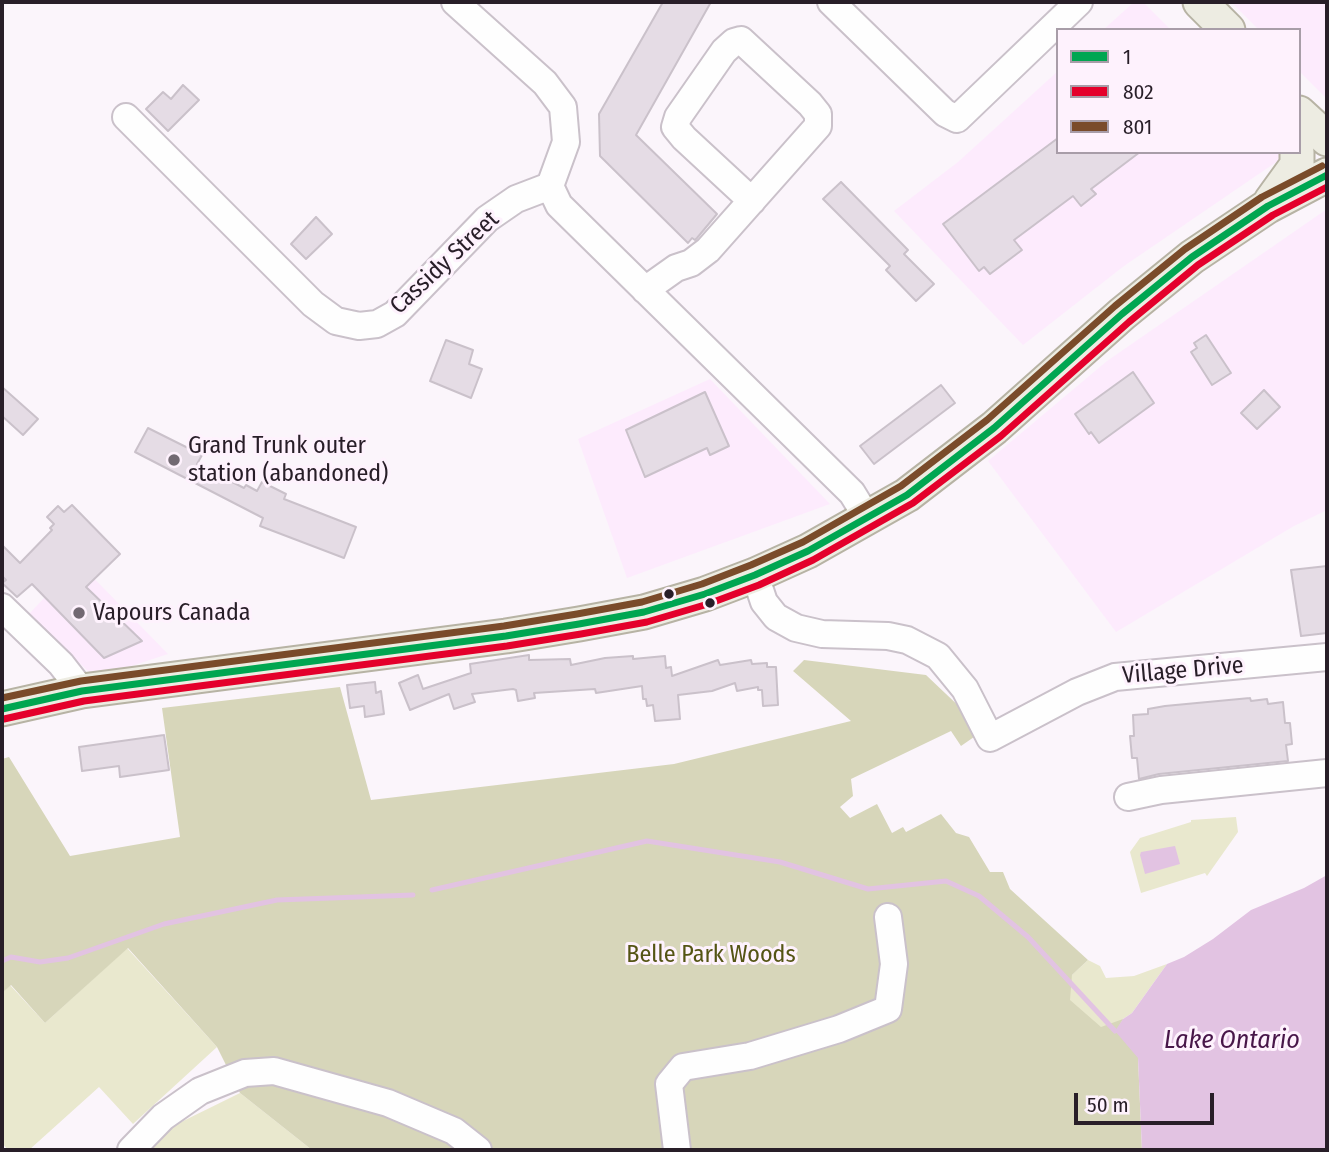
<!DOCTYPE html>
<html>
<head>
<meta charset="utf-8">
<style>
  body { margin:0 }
  #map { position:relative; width:1329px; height:1152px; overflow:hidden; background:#fbf5fb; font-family:"Fira Sans Condensed",sans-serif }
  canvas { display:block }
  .frame { position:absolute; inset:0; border:4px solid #281e28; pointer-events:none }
  .legend { position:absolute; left:1056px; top:28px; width:245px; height:126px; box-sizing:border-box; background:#fef2fd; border:2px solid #a89da8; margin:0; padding:9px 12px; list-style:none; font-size:21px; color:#281e28 }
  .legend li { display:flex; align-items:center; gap:14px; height:35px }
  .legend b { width:35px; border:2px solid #a89da8 }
  .scale { position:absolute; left:1074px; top:1093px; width:140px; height:32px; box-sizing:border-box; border:4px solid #281e28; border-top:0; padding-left:9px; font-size:21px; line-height:24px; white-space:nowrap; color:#281e28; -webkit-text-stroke:5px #fef2fd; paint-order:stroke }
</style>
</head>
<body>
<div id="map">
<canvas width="1329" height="1152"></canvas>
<div class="frame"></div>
<ul class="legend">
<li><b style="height:9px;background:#00a651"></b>1</li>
<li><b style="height:9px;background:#e4002b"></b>802</li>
<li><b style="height:9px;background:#7a4b2a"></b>801</li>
</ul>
<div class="scale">50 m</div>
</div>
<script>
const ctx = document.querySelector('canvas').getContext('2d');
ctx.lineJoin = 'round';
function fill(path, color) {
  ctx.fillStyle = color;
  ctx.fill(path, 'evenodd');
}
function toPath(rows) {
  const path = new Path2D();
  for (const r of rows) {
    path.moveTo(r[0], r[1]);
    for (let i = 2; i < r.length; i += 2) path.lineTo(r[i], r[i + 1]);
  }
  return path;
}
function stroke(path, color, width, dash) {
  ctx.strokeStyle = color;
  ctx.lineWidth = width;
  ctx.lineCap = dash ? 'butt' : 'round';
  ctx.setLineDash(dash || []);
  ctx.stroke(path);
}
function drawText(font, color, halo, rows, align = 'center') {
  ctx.font = font + ' "Fira Sans Condensed",sans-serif';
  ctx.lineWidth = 6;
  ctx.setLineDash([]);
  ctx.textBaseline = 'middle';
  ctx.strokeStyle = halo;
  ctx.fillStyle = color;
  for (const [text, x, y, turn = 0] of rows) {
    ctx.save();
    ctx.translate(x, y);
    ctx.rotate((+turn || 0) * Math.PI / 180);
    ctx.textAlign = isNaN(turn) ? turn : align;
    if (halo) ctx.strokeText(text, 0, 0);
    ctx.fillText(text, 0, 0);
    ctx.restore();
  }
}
const built = toPath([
  [1134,2,1143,2,1171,30,1103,30],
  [1231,2,1327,2,1327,99,1299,71,1299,30,1259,30],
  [1058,71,1058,152,1291,152,1124,266,1023,345,894,211,958,162],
  [1327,209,1327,510,1294,526,1116,632,988,461,1107,361],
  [710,379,830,504,627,578,578,439],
  [78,562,168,654,95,678,29,614]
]);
const green = toPath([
  [1236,817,1238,832,1207,876,1205,873,1141,893,1130,852,1140,838,1191,822,1191,820],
  [127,948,217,1047,133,1124,99,1087,29,1150,8,1150,2,1143,2,993,10,985,45,1023],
  [1088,960,1100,966,1106,978,1134,976,1167,964,1132,1013,1123,1019,1138,1057,1057,1010,1072,975],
  [240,1093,312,1150,147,1150,175,1125]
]);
const forest = toPath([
  [804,660,926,675,984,730,961,746,951,731,851,779,853,796,840,807,850,818,877,804,892,833,903,827,906,832,941,814,956,833,969,837,990,872,1003,872,1010,889,1088,960,1072,975,1070,1000,1101,1027,1123,1019,1116,1031,1138,1057,1142,1150,312,1150,240,1093,217,1047,128,948,45,1023,11,985,2,993,2,759,9,757,70,856,180,837,162,708,340,687,371,800,674,764,851,721,793,671]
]);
const water = toPath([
  [1175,846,1180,864,1145,874,1140,855,1141,852],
  [1327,875,1327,1150,1142,1150,1138,1058,1115,1031,1123,1019,1132,1013,1167,964,1184,957,1213,939,1251,910,1304,888]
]);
const stream = toPath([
  [432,890,647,841,780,862,868,889,946,881,979,896,1028,937,1115,1031],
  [2,961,11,957,40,962,68,958,164,924,277,900,413,895]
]);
const building = toPath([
  [663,2,711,2,636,135,717,214,697,238,695,240,692,238,688,243,600,156,599,114,663,2],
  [183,85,199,100,168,131,146,109,163,92,171,99,183,85],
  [1058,138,1058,152,1140,152,1091,189,1096,194,1081,206,1073,196,1014,240,1022,250,990,274,984,267,979,271,943,224,1058,138],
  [841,182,908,250,904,254,934,284,916,301,886,270,890,266,823,199,841,182],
  [316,217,332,234,306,259,291,244,316,217],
  [1206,335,1231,373,1212,385,1191,352,1197,348,1194,343,1206,335],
  [446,340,473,350,469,364,482,369,471,398,430,381,446,340],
  [1133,372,1154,403,1099,443,1091,432,1089,434,1075,414,1133,372],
  [941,385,955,403,874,464,860,446,941,385],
  [2,387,38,419,23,435,2,416,2,387],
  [1264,390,1280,407,1257,429,1241,413,1264,390],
  [705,392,729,446,710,455,707,448,645,477,626,430,705,392],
  [148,428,202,455,197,464,244,488,246,485,257,491,262,482,286,494,284,499,356,527,344,558,260,526,263,518,135,452,148,428],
  [72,505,120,554,86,587,142,641,104,658,32,584,17,597,2,583,6,580,2,576,2,545,20,563,52,530,50,528,54,524,47,517,58,506,64,512,72,505],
  [1327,566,1327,633,1301,636,1291,570,1327,566],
  [529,655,529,660,570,659,571,665,605,658,633,656,633,659,665,656,666,668,671,667,672,676,718,660,720,665,751,660,752,664,767,663,767,667,776,667,778,705,763,706,762,690,758,690,758,687,737,691,735,683,712,691,678,695,680,719,655,721,653,705,647,706,646,699,643,699,642,686,596,693,595,689,534,693,535,698,518,701,516,690,513,689,472,694,475,702,454,709,449,694,410,710,399,683,418,675,423,689,471,673,470,664,529,655],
  [375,682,376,693,381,691,384,714,365,717,364,706,350,708,347,685,375,682],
  [1250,698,1251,701,1267,699,1268,704,1283,702,1285,723,1290,723,1292,744,1286,745,1288,761,1159,774,1139,779,1137,758,1132,758,1130,736,1134,736,1133,715,1148,714,1148,709,1165,706,1250,698],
  [164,735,169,770,120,777,119,766,82,771,79,747,164,735]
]);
const minor = toPath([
  [455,2,545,83,563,107,566,142,550,186],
  [831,2,945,113,957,119,1079,2],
  [126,117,313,304,336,321,359,326,377,324,395,314,487,219,516,199,550,186,559,205,852,493,868,519],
  [645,290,676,268,691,263,708,250,818,126,818,114,810,104,741,40,734,42,724,51,678,117,675,127,684,138,752,201],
  [755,575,764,602,776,617,796,628,822,634,888,636,907,640,938,656,965,689,990,738,1077,692,1115,677,1327,657],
  [2,607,61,664,82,691],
  [1128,797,1161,790,1327,773],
  [131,1150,163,1117,200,1091,245,1073,274,1071,388,1103,454,1131,478,1150],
  [677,1150,669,1084,683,1067,750,1056,839,1029,888,1009,894,964,888,917]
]);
const major = toPath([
  [1200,2,1228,30],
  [1299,113,1327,139],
  [1271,201,1297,165,1297,152],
  [2,709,82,691,506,636,579,624,644,612,705,594,755,575,808,551,907,495,994,428,1122,314,1192,257,1268,206,1327,175]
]);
const bus1 = toPath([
  [2,709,82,691,506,636,579,624,644,612,705,594,755,575,808,551,907,495,994,428,1122,314,1192,257,1268,206,1327,175]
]);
const bus2 = toPath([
  [4,719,84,701,507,646,581,634,647,622,708,604,759,585,813,560,913,503,1001,436,1129,322,1198,265,1273,215,1327,187]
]);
const bus3 = toPath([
  [2,698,81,681,504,626,577,614,642,602,702,584,751,565,803,542,901,486,987,420,1115,306,1185,249,1262,197,1322,166]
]);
const markers = [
  [174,460,7,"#726972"],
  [669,594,6,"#281e28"],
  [710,603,6,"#281e28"],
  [79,613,7,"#726972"]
];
const streetNames = [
  ["Cassidy Street",445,263,-43],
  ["Village Drive",1183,671,-5]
];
const poiNames = [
  ["Grand Trunk outer",188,446],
  ["station (abandoned)",188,474],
  ["Vapours Canada",93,613]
];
const parkNames = [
  ["Belle Park Woods",711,955]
];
const waterNames = [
  ["Lake Ontario",1232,1041]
];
fill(built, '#fdebfd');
fill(green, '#e9e8ce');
fill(forest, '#d7d6ba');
fill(water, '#e2c3e2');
stroke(stream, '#e2c3e2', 5);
fill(building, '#e5dce5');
stroke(building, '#cac1ca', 2);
stroke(minor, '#cac1ca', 30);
stroke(major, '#b7b3a4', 37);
stroke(minor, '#fefefe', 26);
stroke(major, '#edece2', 33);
stroke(bus1, '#00a651', 7);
stroke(bus2, '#e4002b', 7);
stroke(bus3, '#7a4b2a', 7);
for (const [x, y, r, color] of markers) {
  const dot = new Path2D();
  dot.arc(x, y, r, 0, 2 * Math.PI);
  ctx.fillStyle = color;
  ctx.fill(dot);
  stroke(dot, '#fef2fd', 2.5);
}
drawText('24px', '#281e28', '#fef2fd', streetNames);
drawText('24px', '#281e28', '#fef2fd', poiNames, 'left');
drawText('24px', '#545414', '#fef2fd', parkNames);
drawText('italic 26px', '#481649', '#fef2fd', waterNames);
</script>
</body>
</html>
